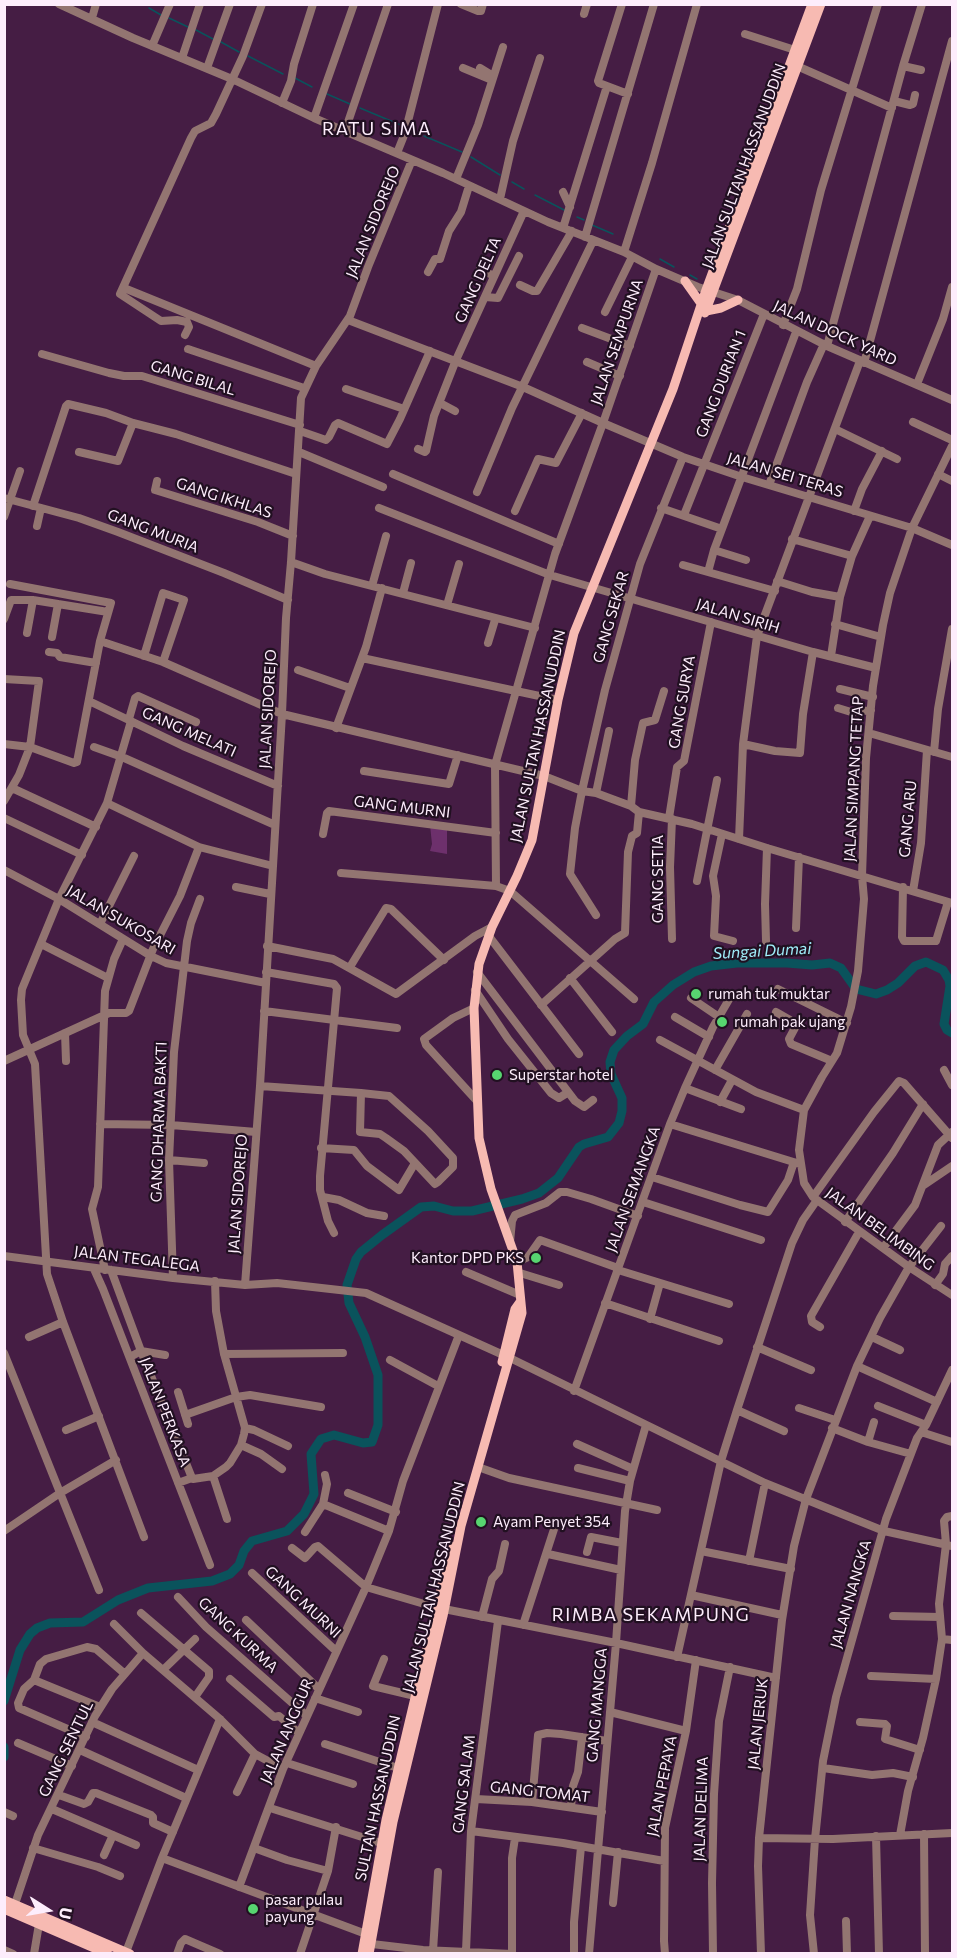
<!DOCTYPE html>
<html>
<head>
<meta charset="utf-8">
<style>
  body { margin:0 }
  #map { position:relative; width:957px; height:1958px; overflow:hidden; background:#451d44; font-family:Commissioner,sans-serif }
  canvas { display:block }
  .frame { position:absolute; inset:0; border:6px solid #fdedfc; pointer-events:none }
  .north { position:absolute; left:18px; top:1880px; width:60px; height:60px; -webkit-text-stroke:4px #211021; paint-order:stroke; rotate:101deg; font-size:16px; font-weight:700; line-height:24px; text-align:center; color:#fdedfc }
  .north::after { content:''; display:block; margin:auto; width:21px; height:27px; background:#fdedfc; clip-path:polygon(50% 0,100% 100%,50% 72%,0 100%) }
</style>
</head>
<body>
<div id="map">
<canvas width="957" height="1958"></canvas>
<div class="frame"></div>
<div class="north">U</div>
</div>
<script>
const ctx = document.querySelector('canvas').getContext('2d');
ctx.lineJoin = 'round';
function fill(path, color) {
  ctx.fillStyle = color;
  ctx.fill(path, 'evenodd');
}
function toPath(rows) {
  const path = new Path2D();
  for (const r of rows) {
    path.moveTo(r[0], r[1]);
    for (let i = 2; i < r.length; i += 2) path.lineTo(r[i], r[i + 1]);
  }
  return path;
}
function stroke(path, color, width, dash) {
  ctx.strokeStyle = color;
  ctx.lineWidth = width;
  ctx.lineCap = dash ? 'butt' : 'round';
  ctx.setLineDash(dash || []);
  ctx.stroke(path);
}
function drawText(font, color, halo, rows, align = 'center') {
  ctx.font = font + ' Commissioner,sans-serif';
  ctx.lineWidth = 4.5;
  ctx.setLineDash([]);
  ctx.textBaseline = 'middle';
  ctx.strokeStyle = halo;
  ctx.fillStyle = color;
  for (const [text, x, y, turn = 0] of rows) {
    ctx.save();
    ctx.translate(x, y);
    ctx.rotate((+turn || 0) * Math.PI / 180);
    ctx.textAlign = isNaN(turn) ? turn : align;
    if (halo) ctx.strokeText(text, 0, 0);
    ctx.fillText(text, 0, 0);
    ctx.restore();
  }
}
const green = toPath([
  [430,825,447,827,447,854,430,851,432,844]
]);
const stream = toPath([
  [149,8,161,15],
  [169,18,188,27],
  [196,30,213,39],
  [221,42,239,52],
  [248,56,283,74],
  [295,78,312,87],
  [327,94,350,104],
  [360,108,403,126],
  [424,136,462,152],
  [471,157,500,175],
  [512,182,524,189],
  [535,195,566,211],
  [577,217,584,220],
  [592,225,613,234],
  [660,259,674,267],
  [690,275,697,279]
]);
const river = toPath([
  [4,1701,20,1650,30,1634,37,1628,50,1623,83,1622,118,1600,148,1588,212,1581,230,1574,239,1565,244,1551,252,1541,287,1531,304,1514,314,1494,311,1454,321,1439,334,1435,363,1443,372,1442,378,1425,378,1375,365,1337,349,1303,347,1285,356,1259,361,1252,382,1235,421,1207,434,1206,453,1211,472,1211,522,1199,539,1193,558,1178,579,1147,584,1144,608,1137,619,1123,622,1111,622,1098,611,1074,610,1062,614,1050,627,1036,643,1024,654,1002,673,985,694,972,711,966,737,963,787,963,812,965,830,963,841,968,856,989,876,994,887,990,898,983,915,966,926,962,943,970,949,980,950,986,944,1024,947,1030,952,1033],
  [4,1747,4,1757]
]);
const minor = toPath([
  [59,4,133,38,232,79,314,118,443,173,548,222,624,252,656,269,698,287,738,300,827,346,952,400],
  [461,4,478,11,481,11,483,4],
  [622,4,598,81,599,83,628,94],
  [584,14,587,4],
  [92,18,96,4],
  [745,34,795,50],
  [152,46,170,4],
  [182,58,200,4],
  [797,66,892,108],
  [903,66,921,70],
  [207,68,230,4],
  [463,68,492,80],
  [480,68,493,76],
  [894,101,910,105,913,104,915,95],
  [282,103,291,81,294,64,313,4],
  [314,118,354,4],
  [345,131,388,4],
  [397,153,405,133,438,4],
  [456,179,478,125,503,47],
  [563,192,570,207],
  [500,199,513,141,540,58],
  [563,228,607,86],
  [585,237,654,4],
  [624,252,652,163,697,4],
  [480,269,494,276],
  [428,272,435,259,440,259,449,231,461,212,469,186],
  [520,285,533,291,537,291,572,231],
  [124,288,316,366],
  [485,297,498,298,519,256],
  [605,312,632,257],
  [348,320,523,387,603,423,656,269],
  [783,325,797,289,821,190,878,4],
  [582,328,630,346],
  [185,335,189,327,187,322,177,320,161,321,120,294,191,138,195,131,211,123,216,114,243,56,262,4],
  [827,346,903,66,922,4],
  [188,349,304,388],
  [42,354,109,373,124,376,142,376,300,425],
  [587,362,620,376],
  [864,363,952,41],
  [917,384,943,319,952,287],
  [346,389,404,409],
  [440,403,455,411],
  [913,422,952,440],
  [835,429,897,459],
  [300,431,326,440,329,437,335,425,338,423,387,444,400,419,430,351],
  [952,446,912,528,890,593,883,625,873,686,866,758,862,876,864,899,858,971,851,1007,837,1053,822,1077,804,1110,799,1150,804,1183,813,1197,909,1267,952,1295],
  [418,449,425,452,426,451,434,416,456,360,524,211],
  [79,452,118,461,133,423],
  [299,452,383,487],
  [393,474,559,544],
  [938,474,952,481],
  [157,481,155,490,258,522,293,536],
  [769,485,807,382,824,344],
  [477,492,512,408,593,241],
  [4,498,79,518,118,532,224,573,288,600],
  [33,506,66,406,68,404,106,413,133,423,176,434,296,474],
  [379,508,550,575,813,652,876,668],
  [661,508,722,529],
  [515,511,538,459,556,463,582,413],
  [854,511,862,489,882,451],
  [684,515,764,314],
  [4,517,20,471],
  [37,526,41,508],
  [792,539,852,556],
  [714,550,746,560],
  [291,562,325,574,535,628],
  [683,565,775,591],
  [708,572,714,550,796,332],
  [777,581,812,592,840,597],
  [372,586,386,536],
  [403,593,411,563],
  [447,605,459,564],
  [4,619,11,600,33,600,108,612],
  [835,624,881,637],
  [27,633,33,600],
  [52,637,58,604],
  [100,641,163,662,282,714,544,776,582,791,596,793,631,806,639,812,692,824,767,848,952,903],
  [488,643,495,620],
  [49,652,57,653,60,657,96,663],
  [144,656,163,593,184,600,163,662],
  [831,656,840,597,852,556,870,516],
  [362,658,558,700],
  [298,670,350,688],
  [4,679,39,681,30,747,19,775,4,801],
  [840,689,873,697],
  [89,701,183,746,278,786],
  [838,708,851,712,871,710],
  [129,719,135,698,138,696,196,722],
  [131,721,107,803,59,899,22,989,21,1000,23,1035,35,1064,47,1274,63,1322,144,1537],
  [336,728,366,647,382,588],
  [869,733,952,757],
  [4,744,30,747,74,763,77,762,100,641,111,603,10,584],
  [743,744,775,751,800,753,803,714,813,652],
  [94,747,122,757,275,825],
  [934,752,938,709,952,629],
  [364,771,449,784,458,755],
  [12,788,96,827],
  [596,793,609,731],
  [107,803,199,847,273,866],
  [631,806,635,760,643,723,655,720,664,691],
  [4,818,82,855],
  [669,818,677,767,684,761,711,622],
  [672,819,670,867,672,939],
  [323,834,327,813,329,811,496,833],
  [722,834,713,876,716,896,714,936,733,941],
  [739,839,743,744,757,636,860,361],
  [4,870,59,899,151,956,166,963,266,983],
  [341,873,496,886],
  [697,881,717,780],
  [236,887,270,894],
  [903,887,902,937,904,941,936,941,948,902],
  [913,891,921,843,927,750],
  [596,915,570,874,575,828,582,791,605,690,640,564,683,457],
  [100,924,134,856],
  [796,928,799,857],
  [488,935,579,1054],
  [766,941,765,904,767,848],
  [41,944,108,978],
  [267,946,333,959,396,994,475,936,492,927],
  [350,967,386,908,391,909,444,960],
  [266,972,334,984,337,988,320,1176,320,1190,328,1221,334,1233],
  [477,972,575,1101,584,1107,593,1100],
  [570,978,612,1032],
  [778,989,847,1023],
  [475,990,508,1039,551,1093,559,1098,567,1093],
  [691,998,719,1017],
  [634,999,510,891,496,886,495,765,555,554,603,423,683,457,742,477,912,528,952,545],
  [541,1005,615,939,625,933,628,852,632,836,637,833,639,812],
  [474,1008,453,1018,424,1039,426,1045,477,1101],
  [264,1011,397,1028],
  [776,1012,797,1024,789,1039,791,1044,832,1061],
  [675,1017,709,1037],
  [65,1033,66,1061],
  [660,1040,756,1092,804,1110],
  [4,1061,109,1013,126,1013,129,1011,153,949,180,896,199,847],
  [715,1070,747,1014],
  [944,1070,952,1085],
  [260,1086,361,1093,389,1096,428,1131,453,1158,453,1167,438,1182,435,1184,404,1151,386,1138,380,1134,360,1132,361,1093],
  [685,1088,741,1109],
  [720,1102,732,1080],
  [100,1124,171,1125,256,1132],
  [670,1124,685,1088,713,1027,731,996],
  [321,1148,354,1150,367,1166,399,1190,415,1163],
  [169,1160,204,1163],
  [652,1177,740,1205,768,1212,788,1180,794,1162],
  [924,1185,952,1166],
  [323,1197,339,1200,367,1213,384,1216],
  [813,1197,874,1112,899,1081,904,1083,952,1138],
  [643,1202,761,1240],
  [845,1222,893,1153,923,1104],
  [510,1242,512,1221,515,1215,546,1203,560,1192,567,1192,591,1199,638,1216],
  [883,1248,915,1205,938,1145,952,1132],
  [4,1256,173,1278,245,1285,277,1283,366,1293,510,1358,765,1483,884,1531,952,1546],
  [517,1262,528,1257,540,1240,618,1268],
  [94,1269,103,1289,210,1565],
  [105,1270,92,1209,98,1187,105,991,114,959,123,939],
  [111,1270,141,1351,192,1478],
  [618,1270,729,1304],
  [466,1272,520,1295],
  [520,1273,559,1285],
  [173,1278,169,1160,174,1052,187,941,191,923,200,899],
  [245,1285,260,1086,282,714,286,618,291,562,301,398,316,366,350,316,368,267,412,160],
  [935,1285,943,1274,945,1264,952,1256],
  [605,1303,719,1341],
  [650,1319,660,1283],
  [820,1327,812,1322,811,1316,859,1232],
  [29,1337,63,1322],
  [872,1337,900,1350],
  [757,1347,811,1370],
  [4,1353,99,1590],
  [224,1354,343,1353],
  [130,1357,141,1351,165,1355],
  [390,1360,438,1386],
  [857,1366,937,1402],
  [574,1391,670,1124,800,1164],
  [178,1392,188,1424],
  [878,1406,926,1425],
  [799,1408,835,1420],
  [737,1410,784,1431],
  [185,1415,236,1397,250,1395,321,1407],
  [245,1428,254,1430,288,1446],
  [832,1428,868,1442,911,1454],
  [66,1430,99,1416],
  [921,1432,952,1442],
  [868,1442,874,1422],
  [577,1444,633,1469],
  [241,1445,261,1454,282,1469],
  [478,1467,509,1478,657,1510],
  [578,1468,630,1481],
  [213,1476,227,1519],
  [178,1483,192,1478,193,1479,213,1476,226,1467,230,1463,241,1445,244,1434,245,1428,224,1354,216,1311,215,1281],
  [348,1493,396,1512],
  [323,1504,389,1531],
  [4,1531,60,1493,116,1460],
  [305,1532,323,1504,327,1484,325,1475],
  [292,1548,305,1558,315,1547,318,1546,366,1587,438,1608],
  [701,1551,791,1569],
  [587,1552,591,1537,622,1543],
  [548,1554,621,1570],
  [749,1561,765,1483],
  [252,1573,336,1651],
  [691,1595,782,1615],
  [178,1597,206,1627,307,1716],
  [444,1609,616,1643,776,1678],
  [141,1613,209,1671,209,1677,195,1697],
  [893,1616,940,1617],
  [482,1617,492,1579,499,1571,505,1544],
  [246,1620,319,1689],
  [114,1624,143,1653],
  [523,1625,556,1523],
  [942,1639,952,1640],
  [677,1657,721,1461,737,1410,792,1243,803,1220,817,1200],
  [384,1659,373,1686,415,1696],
  [163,1670,195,1639],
  [871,1676,936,1679],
  [230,1679,274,1717,279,1716,299,1733],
  [34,1680,100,1707],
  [315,1698,358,1712],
  [610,1712,686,1731],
  [92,1722,198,1770],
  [860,1722,885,1724,887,1726,885,1739,920,1750],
  [86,1737,19,1708,18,1703,24,1689,34,1680,40,1664,46,1659,87,1647,96,1649,125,1674],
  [18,1743,72,1766],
  [325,1744,398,1768],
  [80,1750,186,1798],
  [287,1763,353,1784],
  [823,1768,872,1775,893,1773,913,1777],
  [237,1792,255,1754],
  [59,1795,84,1804,88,1802,93,1793,96,1793,151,1815,153,1817,153,1823,173,1832],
  [476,1799,532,1802,602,1812],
  [532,1802,538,1735,547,1733,561,1734,607,1741],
  [571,1807,573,1786,578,1772,582,1737],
  [270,1808,381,1843],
  [52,1809,136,1845],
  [4,1812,13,1816],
  [471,1831,563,1843,664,1861],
  [924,1834,925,1954],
  [900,1835,908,1791,923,1738,936,1679,942,1639,939,1604,946,1544,944,1521,947,1517,952,1516],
  [876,1836,879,1954],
  [759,1838,833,1839,952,1833],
  [33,1848,98,1867,120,1876],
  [254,1848,287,1860,328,1871],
  [104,1855,113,1835],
  [162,1858,366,1934],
  [239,1887,283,1769,366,1587,389,1531,403,1481,459,1335],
  [613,1903,618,1852],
  [15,1904,38,1835,95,1716,112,1689,143,1653,220,1719,255,1754,283,1769],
  [846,1921,847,1954],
  [372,1944,423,1950,512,1954],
  [4,1950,13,1954],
  [433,1951,438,1872],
  [466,1951,471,1831,498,1621],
  [126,1952,162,1858,220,1719],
  [512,1953,512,1858,515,1838],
  [34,1954,39,1924],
  [177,1954,181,1943,185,1939,220,1954],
  [300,1954,328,1871,336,1827],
  [574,1954,574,1922,581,1847],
  [589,1954,616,1643,625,1511,630,1481,646,1425],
  [665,1954,664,1941,665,1828,686,1731,696,1660],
  [713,1954,712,1883,714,1794,719,1721,730,1667],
  [761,1954,758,1866,759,1838,782,1620,794,1546,806,1499,857,1366,880,1318,909,1267,941,1226],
  [814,1954,810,1915,815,1839,823,1761,836,1697,886,1519,917,1438,926,1425,952,1370]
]);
const major = toPath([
  [685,281,702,305],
  [706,311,721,308,738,300],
  [705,313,821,4],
  [502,1362,515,1309,520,1302],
  [4,1900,130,1954],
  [4,1909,108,1954],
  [362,1954,386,1820,451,1546],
  [369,1954,393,1822,443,1616,461,1526,522,1313,517,1262,491,1189,479,1138,474,1008,479,964,492,927,517,876,532,840,558,700,574,633,673,389,706,290,812,4]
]);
const markers = [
  [696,994,6,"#57d570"],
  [722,1022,6,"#57d570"],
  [497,1075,6,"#57d570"],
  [536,1258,6,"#57d570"],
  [481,1522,6,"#57d570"],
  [253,1909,6,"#57d570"]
];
const streetNames = [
  ["JALAN SULTAN HASSANUDDIN",744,166,-70],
  ["JALAN SIDOREJO",373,222,-68],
  ["GANG DELTA",478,280,-66],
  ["JALAN DOCK YARD",835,333,25],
  ["JALAN SEMPURNA",617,342,-71],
  ["GANG BILAL",193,378,17],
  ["GANG DURIAN 1",721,384,-69],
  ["JALAN SEI TERAS",785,475,17],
  ["GANG IKHLAS",224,498,18],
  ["GANG MURIA",153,531,21],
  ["JALAN SIRIH",738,616,17],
  ["GANG SEKAR",611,617,-74],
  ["GANG SURYA",682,702,-80],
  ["JALAN SIDOREJO",268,709,-87],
  ["GANG MELATI",189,732,24],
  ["JALAN SULTAN HASSANUDDIN",538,736,-78],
  ["JALAN SIMPANG TETAP",854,779,-87],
  ["GANG MURNI",402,807,7],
  ["GANG ARU",908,819,-85],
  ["GANG SETIA",658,879,-90],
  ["JALAN SUKOSARI",121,920,30],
  ["GANG DHARMA BAKTI",159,1122,-88],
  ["JALAN SEMANGKA",633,1189,-70],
  ["JALAN SIDOREJO",238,1194,-86],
  ["JALAN BELIMBING",880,1229,36],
  ["JALAN TEGALEGA",137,1259,7],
  ["JALAN PERKASA",165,1412,69],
  ["JALAN SULTAN HASSANUDDIN",434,1587,-76],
  ["JALAN NANGKA",851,1594,-74],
  ["GANG MURNI",303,1602,43],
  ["GANG KURMA",238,1635,43],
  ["GANG MANGGA",597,1705,-85],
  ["JALAN JERUK",758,1724,-84],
  ["JALAN ANGGUR",287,1731,-67],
  ["GANG SENTUL",66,1749,-64],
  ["GANG SALAM",464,1784,-83],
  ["JALAN PEPAYA",662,1786,-79],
  ["GANG TOMAT",540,1792,6],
  ["SULTAN HASSANUDDIN",378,1798,-78],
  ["JALAN DELIMA",701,1809,-88]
];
const poiNames = [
  ["rumah tuk muktar",708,994],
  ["rumah pak ujang",734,1022],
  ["Superstar hotel",509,1075],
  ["Kantor DPD PKS",524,1258,"right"],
  ["Ayam Penyet 354",493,1522],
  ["pasar pulau",265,1900],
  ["payung",265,1917]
];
const waterNames = [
  ["Sungai Dumai",762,951,-3]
];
const quarterNames = [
  ["RATU SIMA",377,129],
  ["RIMBA SEKAMPUNG",651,1615]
];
fill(green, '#6d306c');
stroke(stream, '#0a535c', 1.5);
stroke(river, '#0a535c', 9);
stroke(minor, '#937571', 8);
stroke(major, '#f7bab2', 9);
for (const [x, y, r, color] of markers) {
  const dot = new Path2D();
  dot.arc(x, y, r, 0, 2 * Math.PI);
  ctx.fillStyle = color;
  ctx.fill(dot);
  stroke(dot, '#211021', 2);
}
drawText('15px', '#fdedfc', '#211021', streetNames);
drawText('15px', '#fdedfc', '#211021', poiNames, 'left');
drawText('italic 16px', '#a0eefa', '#211021', waterNames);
ctx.letterSpacing = '1.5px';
drawText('18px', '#fdedfc', '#211021', quarterNames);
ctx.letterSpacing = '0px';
</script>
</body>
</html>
